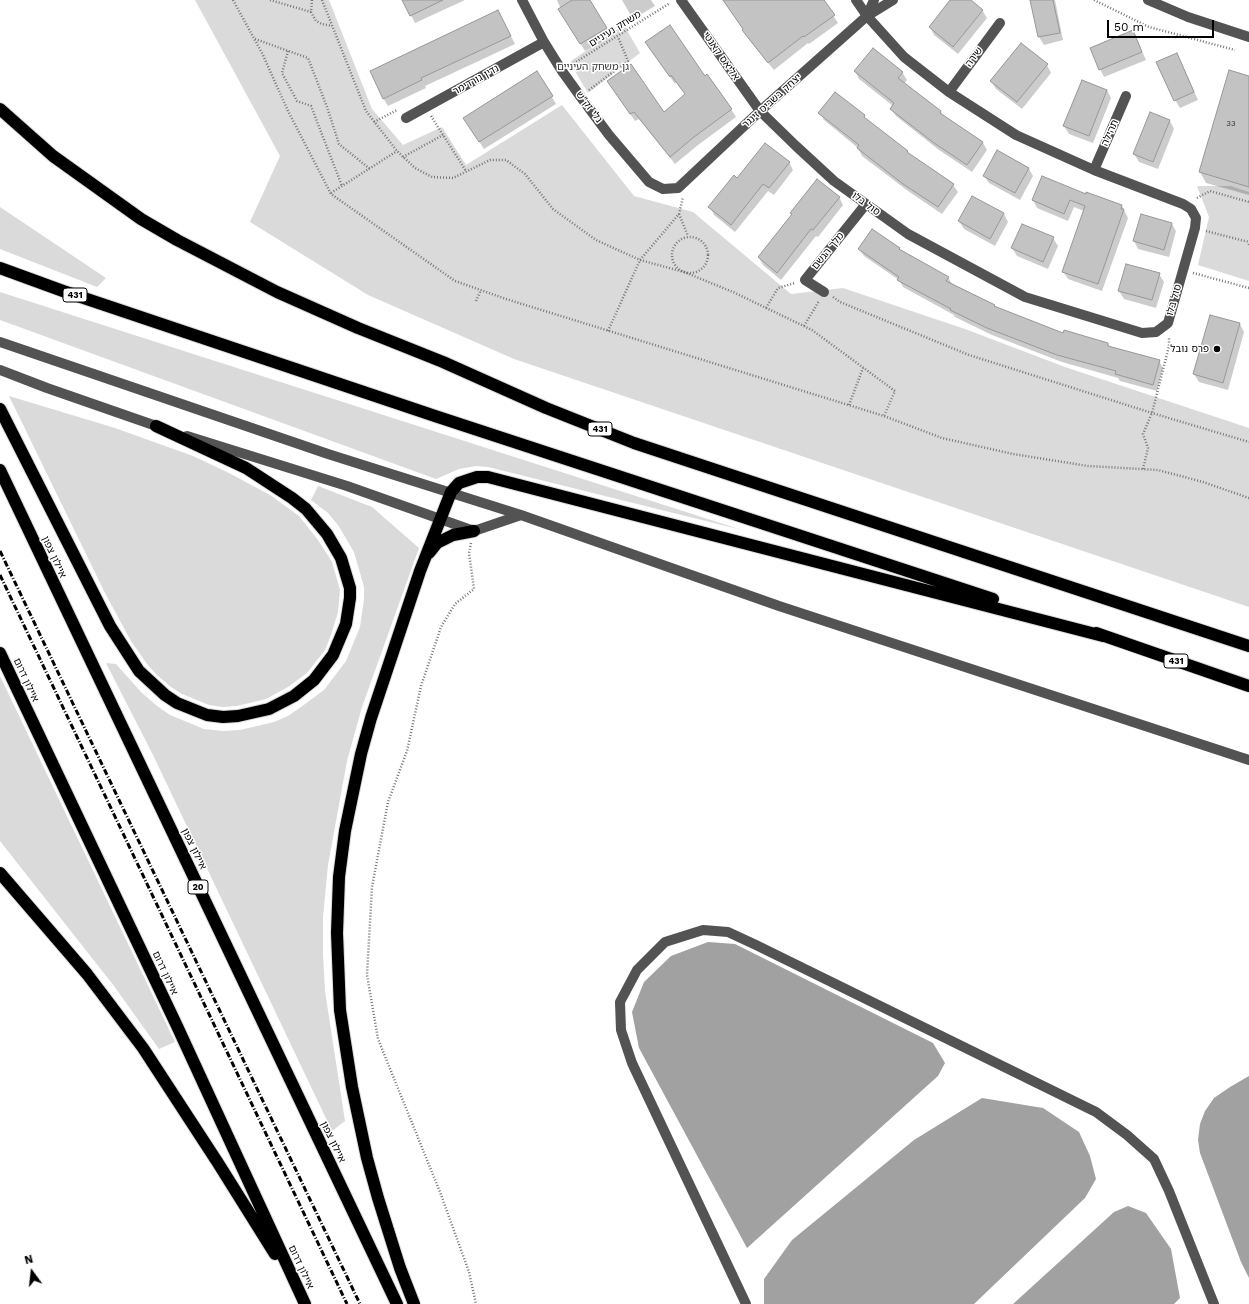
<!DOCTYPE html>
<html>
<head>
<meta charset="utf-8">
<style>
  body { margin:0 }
  #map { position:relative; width:1249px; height:1304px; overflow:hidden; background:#fff; font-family:"Work Sans",sans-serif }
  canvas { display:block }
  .north { position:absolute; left:12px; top:1252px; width:40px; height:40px; -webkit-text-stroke:3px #fff; paint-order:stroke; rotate:345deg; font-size:11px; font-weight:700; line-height:16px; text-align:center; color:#000 }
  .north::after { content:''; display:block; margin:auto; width:14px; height:18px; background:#000; clip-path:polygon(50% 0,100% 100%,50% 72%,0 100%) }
  .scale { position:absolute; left:1107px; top:20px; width:107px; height:18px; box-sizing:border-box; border:2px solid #000; border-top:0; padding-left:5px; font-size:12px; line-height:14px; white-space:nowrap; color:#000; -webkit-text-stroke:3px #fff; paint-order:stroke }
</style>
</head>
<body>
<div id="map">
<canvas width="1249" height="1304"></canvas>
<div class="north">N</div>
<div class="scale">50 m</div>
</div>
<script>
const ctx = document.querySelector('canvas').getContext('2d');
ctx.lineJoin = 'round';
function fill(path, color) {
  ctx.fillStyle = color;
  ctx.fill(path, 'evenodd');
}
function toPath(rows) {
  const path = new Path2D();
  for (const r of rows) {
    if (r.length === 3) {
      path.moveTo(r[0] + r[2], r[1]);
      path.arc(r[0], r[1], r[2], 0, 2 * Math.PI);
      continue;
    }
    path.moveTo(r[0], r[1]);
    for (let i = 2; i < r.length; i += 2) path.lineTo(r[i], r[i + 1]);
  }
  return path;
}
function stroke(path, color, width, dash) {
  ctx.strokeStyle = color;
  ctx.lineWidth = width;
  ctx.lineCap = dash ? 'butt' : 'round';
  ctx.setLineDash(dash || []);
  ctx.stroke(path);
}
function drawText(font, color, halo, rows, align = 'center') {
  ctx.font = font + ' "Work Sans","Noto Sans Hebrew",sans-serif';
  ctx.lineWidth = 3;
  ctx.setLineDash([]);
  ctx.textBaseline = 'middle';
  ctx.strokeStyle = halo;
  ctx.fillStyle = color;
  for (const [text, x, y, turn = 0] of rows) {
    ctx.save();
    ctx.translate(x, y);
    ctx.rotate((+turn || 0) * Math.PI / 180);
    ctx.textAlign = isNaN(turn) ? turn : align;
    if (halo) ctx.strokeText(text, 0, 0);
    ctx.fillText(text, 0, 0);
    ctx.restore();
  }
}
const green = toPath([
  [195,0,329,0,372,109,403,145,442,127,466,165,562,105,634,196,693,212,791,294,843,288,965,329,1065,367,1249,428,1249,607,514,359,368,295,250,222,280,156],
  [624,25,640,53,588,93,573,68,571,61],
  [1197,186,1231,186,1249,192,1249,281,1198,265,1209,217],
  [0,207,106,278,97,287,0,249],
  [0,292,742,530,488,467,476,466,459,469,436,479,0,320],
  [9,396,115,428,193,456,229,473,270,495,299,516,318,540,332,562,340,590,338,612,331,635,325,650,307,673,288,687,266,699,237,706,223,707,209,705,182,694,171,687,157,675,147,664,131,641,105,593],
  [318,486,372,507,419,548,362,707,347,761,328,865,323,917,323,954,325,991,345,1121,332,1131,153,755,106,663,116,664,141,692,157,706,170,715,204,729,223,731,240,730,274,722,288,716,301,707,324,690,346,661,360,627,364,599,364,587,354,552,338,525,328,513,311,500],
  [0,676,175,1042,159,1049,114,986,0,841]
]);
const water = toPath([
  [708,942,735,944,933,1043,945,1063,938,1076,747,1248,639,1048,632,1012,644,982,671,956],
  [1249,1076,1249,1278,1241,1262,1200,1153,1198,1140,1200,1124,1205,1111,1214,1098,1230,1087],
  [982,1098,1043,1108,1079,1132,1090,1156,1096,1179,1085,1198,974,1304,764,1304,764,1279,792,1240,914,1140],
  [1128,1206,1146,1213,1171,1249,1180,1298,1174,1304,1013,1304,1114,1212]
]);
const shadow = toPath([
  [403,0,465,0,415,23],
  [557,0,589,0,611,36,585,51,564,17],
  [622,0,651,0,655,6,633,19],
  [723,0,823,0,838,23,809,44,808,43,774,70,748,38,744,30],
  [951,0,969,0,982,10,987,18,958,54,934,35,930,27],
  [1031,0,1055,0,1063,40,1044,45,1039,37],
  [498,11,515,44,425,86,426,88,388,106,383,98],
  [1133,31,1146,60,1104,77,1100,69],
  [651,50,705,77,731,109,736,117,698,145,675,164,639,119,635,121,612,88,664,113,686,95,676,82,675,84],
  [1181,62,1198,100,1180,108,1175,100],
  [1047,65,1051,73,1022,109,996,89,991,81],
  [855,71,902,72,907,80,904,84,941,112,942,115,983,143,987,150,972,172,939,150,896,116,891,109,893,106,859,79],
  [1249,77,1249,195,1206,183,1200,172],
  [1107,90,1111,98,1093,143,1069,134,1064,126],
  [552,97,556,104,484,149,469,126],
  [820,113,864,116,866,120,907,152,909,155,953,185,958,192,942,214,908,191,862,156,858,148,824,120],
  [1170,121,1174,129,1158,169,1139,162,1134,154],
  [997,152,1029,169,1033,176,1020,200,989,183,984,176],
  [789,162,793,170,774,195,768,191,735,232,714,215,710,207,738,180],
  [1087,195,1122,206,1128,218,1102,291,1068,279,1063,271,1084,211,1074,207,1068,221,1037,208,1033,200],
  [839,197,843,205,818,237,816,236,781,280,763,265,759,258],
  [1004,214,1008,222,995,246,964,229,959,221],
  [1172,224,1176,231,1169,257,1138,249,1134,241],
  [1053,238,1058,246,1048,269,1017,256,1012,248],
  [899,248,901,252,948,277,952,284,994,305,996,308,1064,334,1108,344,1110,347,1159,361,1163,368,1157,391,1120,381,1118,378,1062,362,992,335,955,317,954,315,903,287,899,280,864,256,859,249],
  [1159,274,1164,282,1156,308,1124,299,1119,291],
  [1211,316,1240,324,1244,332,1228,390,1199,382,1194,374]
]);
const building = toPath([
  [402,0,443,0,410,16,402,0],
  [572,0,590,0,607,28,580,44,558,9,572,0],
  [723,0,824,0,835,15,804,37,803,36,768,63,742,30,743,29,723,0],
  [950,0,971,0,983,10,953,47,929,27,950,0],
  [1030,0,1053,0,1060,33,1038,37,1030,0],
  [498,10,511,36,421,78,422,80,383,99,370,71,498,10],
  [670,25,705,76,707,74,732,109,694,137,670,157,634,112,630,114,607,81,631,64,664,112,685,94,671,75,670,77,645,42,670,25],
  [1133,30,1142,52,1099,70,1090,48,1133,30],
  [1021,43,1048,64,1017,102,990,81,1021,43],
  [873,48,903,72,898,78,941,111,940,113,983,142,967,165,934,143,890,109,894,103,854,71,873,48],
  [1177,53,1194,92,1174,101,1156,62,1177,53],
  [1229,70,1249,76,1249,187,1199,172,1229,70],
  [537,71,553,96,479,142,463,118,537,71],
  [1082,80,1107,90,1089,136,1063,126,1082,80],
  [835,92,865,115,864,117,908,151,907,152,954,184,938,207,903,184,857,148,859,145,818,113,835,92],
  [1150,112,1170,120,1153,162,1133,154,1150,112],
  [765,143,790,162,769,188,763,184,731,225,708,207,734,175,737,178,765,143],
  [997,150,1029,168,1015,193,983,176,997,150],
  [1042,176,1086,194,1086,192,1122,205,1121,209,1124,209,1098,284,1062,272,1085,206,1070,200,1064,214,1032,200,1042,176],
  [817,179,840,197,813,230,811,229,777,273,758,257,792,214,790,213,817,179],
  [972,196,1004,213,990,239,958,221,972,196],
  [1141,214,1172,223,1164,250,1133,241,1141,214],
  [1022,224,1054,237,1043,262,1011,248,1022,224],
  [872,229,900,248,899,249,949,277,946,281,995,305,994,306,1063,333,1064,330,1108,343,1108,346,1160,360,1153,385,1115,374,1116,371,1057,355,987,328,950,310,951,309,897,280,899,277,858,249,872,229],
  [1126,264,1160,273,1152,300,1118,291,1126,264],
  [1210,315,1240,323,1223,383,1193,374,1210,315]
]);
const path = toPath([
  [233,0,262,53,288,111,331,194,455,281,506,299,884,416,942,438,1013,454,1088,466,1158,470,1203,482,1249,498],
  [270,0,311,12],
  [312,0,311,12,316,21,322,24,332,26],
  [322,0,366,111,397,151,415,168,432,177,453,178,490,160,506,160,525,174,553,209,596,240,640,260,684,272,733,292,812,330,895,391,884,416],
  [1094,0,1149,27,1235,50],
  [255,39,308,58,327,107,339,144,370,169],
  [288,51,282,73,297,101,311,106,342,186],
  [571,65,670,3],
  [589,90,628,61,618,37],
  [431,116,466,171],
  [374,122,397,110],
  [403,157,443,135],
  [331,193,397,151],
  [1197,198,1210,191,1249,202],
  [679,214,688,236],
  [1206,231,1249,242],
  [690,255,18],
  [1249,244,1249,246],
  [1193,273,1249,288],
  [833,297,840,302,969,355,1152,413,1249,442],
  [476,301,481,290],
  [766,308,778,288,795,283],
  [804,326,819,301],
  [608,331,640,260,679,214,683,197],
  [849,405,863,368],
  [1143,469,1148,448,1143,434,1152,413,1169,346,1169,338],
  [471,543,469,553,474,589,455,604,441,627,421,686,407,751,388,802,372,887,367,975,378,1039,440,1192,469,1272,476,1304]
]);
const minor = toPath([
  [522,0,544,42,562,71,580,96,609,135,649,182,663,189,678,188,760,111,867,16,893,0],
  [681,0,760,111,796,146,834,181,908,234,1025,297,1142,333,1156,332,1168,323,1195,228,1196,218,1191,209,1183,204,1094,170,1016,135,949,92,904,57,867,16,856,0],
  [1148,0,1188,17,1249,37],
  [867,16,874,0],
  [949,92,1000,23],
  [406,118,544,42],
  [1094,170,1126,96],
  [824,292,805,280,866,204],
  [0,342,328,454,521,515,779,606,1249,760],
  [0,370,47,388,162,428],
  [187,436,347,486,474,531,521,515],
  [746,1304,632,1063,621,1030,620,1002,637,970,665,942,703,930,728,932,756,945,1096,1112,1127,1135,1154,1159,1169,1191,1214,1304]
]);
const highway = toPath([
  [0,109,53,156,141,219,177,240,277,292,358,328,443,362,546,408,634,443,1249,646],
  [0,268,63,291,435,416,993,599],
  [0,409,110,626,139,671,165,695,177,703,207,715,223,717,238,716,269,709,294,696,314,680,333,655,346,624,350,598,350,588,341,558,327,534,306,509,292,498,246,468,156,426],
  [0,470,397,1304],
  [429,553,437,543,453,535,474,531],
  [1096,633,1249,686],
  [0,653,177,1026,305,1304],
  [0,873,87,974,143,1048,218,1163,275,1254],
  [414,1304,400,1268,378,1198,367,1158,352,1087,340,1010,337,933,339,877,345,831,361,754,371,718,420,571,451,492,459,483,477,477,488,477,1103,636]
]);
const rail = toPath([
  [0,551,360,1304],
  [0,575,347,1304]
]);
const markers = [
  [1217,349,4,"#000"]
];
const numberNames = [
  ["33",1231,124]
];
const shields = [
  [75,295,24],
  [600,429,24],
  [1176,661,24],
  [198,887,20]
];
const shieldNames = [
  ["431",75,295],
  ["431",600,429],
  ["431",1176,661],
  ["20",198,887]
];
const streetNames = [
  ["משחק נעיניים",615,29,-32],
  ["אליאס קאנטי",721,56,55],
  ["שירה",974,57,-54],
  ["נדין גורדימר",476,80,-29],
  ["יצחק בשביס זינגר",772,101,-42],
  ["נלי זק\"ש",589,107,53],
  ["תהילה",1110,133,-66],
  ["סול בלו",866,204,36],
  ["מלך הגשם",828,251,-51],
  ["סול בלו",1174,300,-74],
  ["איילון צפון",54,557,65],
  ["איילון דרום",26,680,65],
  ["איילון צפון",194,849,64],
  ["איילון דרום",165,973,65],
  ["איילון צפון",333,1142,64],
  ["איילון דרום",301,1267,65]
];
const parkNames = [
  ["גן משחק העיניים",593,67]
];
const poiNames = [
  ["פרס נובל",1209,349]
];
fill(green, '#dadada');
fill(water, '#a1a1a1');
fill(shadow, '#0003');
fill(building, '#c3c3c3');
stroke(building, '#979797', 1);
stroke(highway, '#dbdbdb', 14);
stroke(path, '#757575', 2.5, [1, 2]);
stroke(minor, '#535353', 10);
stroke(highway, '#000', 12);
stroke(rail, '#000', 3, [6, 2, 1, 2]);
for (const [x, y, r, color] of markers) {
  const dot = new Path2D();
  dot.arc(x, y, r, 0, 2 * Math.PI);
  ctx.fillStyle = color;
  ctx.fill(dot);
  stroke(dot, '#fff', 1.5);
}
drawText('8px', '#313131', null, numberNames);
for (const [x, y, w] of shields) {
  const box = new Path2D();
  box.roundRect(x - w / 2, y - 7, w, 14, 3);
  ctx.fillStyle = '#fff';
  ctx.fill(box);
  stroke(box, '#000', 1);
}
drawText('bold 9px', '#000', null, shieldNames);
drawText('10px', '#000', '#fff', streetNames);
drawText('10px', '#313131', '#fff', parkNames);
drawText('10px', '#000', '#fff', poiNames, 'right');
</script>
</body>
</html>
